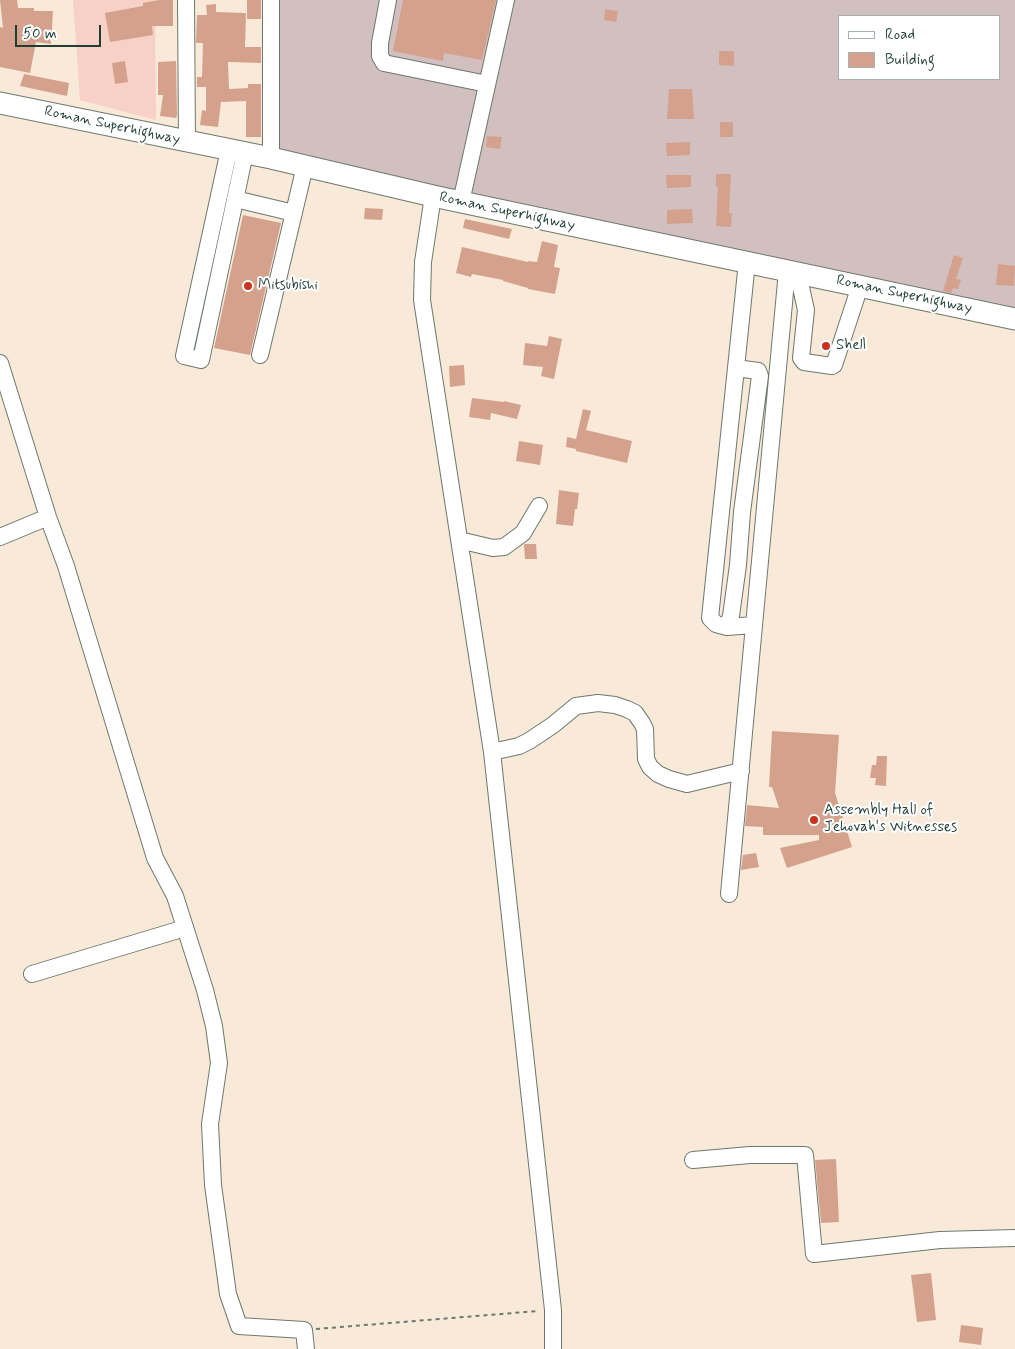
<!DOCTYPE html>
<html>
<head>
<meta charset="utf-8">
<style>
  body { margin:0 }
  #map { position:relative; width:1015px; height:1349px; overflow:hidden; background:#f9e9d8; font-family:Mynerve,sans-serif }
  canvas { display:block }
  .legend { position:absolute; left:838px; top:15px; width:162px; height:65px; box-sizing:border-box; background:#fff; border:1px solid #a5b1ae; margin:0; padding:6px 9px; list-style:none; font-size:15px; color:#1f3d34 }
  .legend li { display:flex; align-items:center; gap:10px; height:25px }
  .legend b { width:25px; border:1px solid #a5b1ae }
  .scale { position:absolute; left:15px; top:25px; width:86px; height:22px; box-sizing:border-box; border:2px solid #1f3d34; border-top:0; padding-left:6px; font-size:15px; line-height:18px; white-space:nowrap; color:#1f3d34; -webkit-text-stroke:4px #fff; paint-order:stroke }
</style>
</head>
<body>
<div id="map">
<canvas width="1015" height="1349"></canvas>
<ul class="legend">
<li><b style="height:6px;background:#fff"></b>Road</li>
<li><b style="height:14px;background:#d4a18d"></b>Building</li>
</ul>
<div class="scale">50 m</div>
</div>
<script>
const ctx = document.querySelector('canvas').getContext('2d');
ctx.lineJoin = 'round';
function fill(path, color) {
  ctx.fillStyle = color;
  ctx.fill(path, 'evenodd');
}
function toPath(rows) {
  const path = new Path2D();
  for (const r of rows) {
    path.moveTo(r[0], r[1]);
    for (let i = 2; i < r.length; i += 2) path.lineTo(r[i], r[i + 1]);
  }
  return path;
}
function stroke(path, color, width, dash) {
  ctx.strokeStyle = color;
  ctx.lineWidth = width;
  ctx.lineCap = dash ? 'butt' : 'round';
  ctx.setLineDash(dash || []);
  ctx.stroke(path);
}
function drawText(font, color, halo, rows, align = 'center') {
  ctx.font = font + ' Mynerve,sans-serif';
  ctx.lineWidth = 4;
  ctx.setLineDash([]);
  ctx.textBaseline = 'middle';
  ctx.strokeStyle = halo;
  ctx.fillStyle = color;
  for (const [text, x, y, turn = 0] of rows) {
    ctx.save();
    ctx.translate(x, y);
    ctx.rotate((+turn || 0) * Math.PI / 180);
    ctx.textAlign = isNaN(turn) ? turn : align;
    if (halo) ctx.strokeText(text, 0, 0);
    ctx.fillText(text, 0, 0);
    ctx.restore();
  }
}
const built = toPath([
  [73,0,155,0,156,120,80,100]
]);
const industrial = toPath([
  [270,0,1015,0,1015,318,271,158],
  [839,16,999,16,999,79,839,79]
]);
const building = toPath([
  [0,0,17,0,18,8,34,8,34,11,53,11,51,44,36,42,30,73,0,67,0,27,3,28],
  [159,0,173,0,173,26,152,26,153,35,110,42,105,13,143,6,143,3],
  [247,0,261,0,261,19,247,19],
  [403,0,496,0,482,60,444,53,443,61,393,51],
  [216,4,216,12,246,13,245,47,261,47,261,63,228,62,229,89,248,88,248,84,261,84,261,137,246,137,246,101,221,102,218,127,200,125,202,110,206,111,206,87,197,87,197,77,202,77,203,43,196,43,197,15,207,15,206,5],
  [605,9,618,11,616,22,604,20],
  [719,51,734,51,734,66,719,65],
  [125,61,128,82,115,84,112,63],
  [176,61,177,115,176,118,160,116,163,95,158,95,158,62],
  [24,74,69,83,67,96,20,86],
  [669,89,692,89,694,119,667,119],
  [720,122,733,122,733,137,720,137],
  [487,136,502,137,500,149,486,147],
  [690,142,690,155,667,156,666,143],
  [716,174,731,174,729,213,732,213,731,227,716,226,718,187,716,187],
  [666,175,691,175,691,187,667,188],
  [365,208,383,209,382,220,364,219],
  [692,209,693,223,667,224,667,210],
  [243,215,281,223,250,355,214,348],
  [465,219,512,229,509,239,463,228],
  [542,241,558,245,554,267,560,268,555,294,528,289,528,288,503,281,503,280,472,274,471,277,456,273,462,247,528,262,528,261,537,262],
  [954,255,963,258,956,279,961,280,958,289,953,288,951,293,943,291],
  [998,264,1015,266,1014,286,996,285],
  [549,336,562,339,554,379,541,376,543,367,523,365,525,343,547,346],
  [464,365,465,385,450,387,449,366],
  [472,398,504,402,504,401,521,405,517,419,491,413,490,420,469,417],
  [583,409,591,411,586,430,632,441,627,463,576,451,576,449,566,447,567,437,576,439],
  [519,441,543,445,540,465,516,461],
  [559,490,579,493,577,509,575,509,573,526,556,524],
  [524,544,536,544,537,559,525,559],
  [772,731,839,735,835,793,852,847,787,868,780,848,819,840,819,835,763,835,763,827,745,826,747,805,779,808,772,787,769,787],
  [877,756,887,756,886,786,875,785,876,778,870,778,872,765,876,765],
  [756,853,759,867,741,870,743,855],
  [836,1159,839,1222,821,1223,815,1160],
  [931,1273,936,1320,917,1322,911,1275],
  [961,1325,983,1328,981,1345,959,1342]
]);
const path = toPath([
  [316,1329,538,1311]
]);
const minor = toPath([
  [186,0,187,141],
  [271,0,271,158],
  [388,0,380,43,380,56,384,63,487,84],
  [229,150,184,356,201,360,245,153],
  [433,196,423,262,422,300,492,752,553,1310,553,1349],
  [235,199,294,213],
  [461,202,506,0],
  [747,262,710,618,716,624,727,627,754,625],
  [798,274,806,310,801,358,804,362,832,366,834,365,860,286],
  [260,355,305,166],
  [0,363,48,517,66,566,155,858,175,896,205,990,214,1026,219,1063,210,1124,213,1185,228,1294,239,1326,304,1330,306,1349],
  [0,537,48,517],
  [459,540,493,548,504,547,523,533,539,506],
  [727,627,731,616,738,565,742,512,760,376,758,371,736,368],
  [492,752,519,746,529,741,553,725,576,706,598,703,615,705,627,709,635,713,642,723,645,729,646,759,650,767,658,774,669,779,687,784,741,771],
  [729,894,787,271],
  [32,974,185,928],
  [693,1160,750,1155,805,1155,814,1254,940,1240,1015,1238]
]);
const major = toPath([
  [0,103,271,158,433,196,1015,319]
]);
const markers = [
  [248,286,5,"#c8321e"],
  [826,346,5,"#c8321e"],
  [814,820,5,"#c8321e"]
];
const streetNames = [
  ["Roman Superhighway",112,126,12],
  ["Roman Superhighway",507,212,12],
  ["Roman Superhighway",904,295,12]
];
const poiNames = [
  ["Mitsubishi",258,286],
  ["Shell",836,346],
  ["Assembly Hall of",824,811],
  ["Jehovah's Witnesses",824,828]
];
fill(built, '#f7d1c6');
fill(industrial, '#d2bfbf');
fill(building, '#d4a18d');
stroke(minor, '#6b796d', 18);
stroke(major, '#6b796d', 23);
stroke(path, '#6b796d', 2, [4, 4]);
stroke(minor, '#fff', 16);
stroke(major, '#fff', 21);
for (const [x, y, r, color] of markers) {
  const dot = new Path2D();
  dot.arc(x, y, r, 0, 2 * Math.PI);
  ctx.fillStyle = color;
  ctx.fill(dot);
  stroke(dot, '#fff', 2);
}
drawText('15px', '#1f3d34', '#fff', streetNames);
drawText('15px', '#1f3d34', '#fff', poiNames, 'left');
</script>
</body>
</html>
